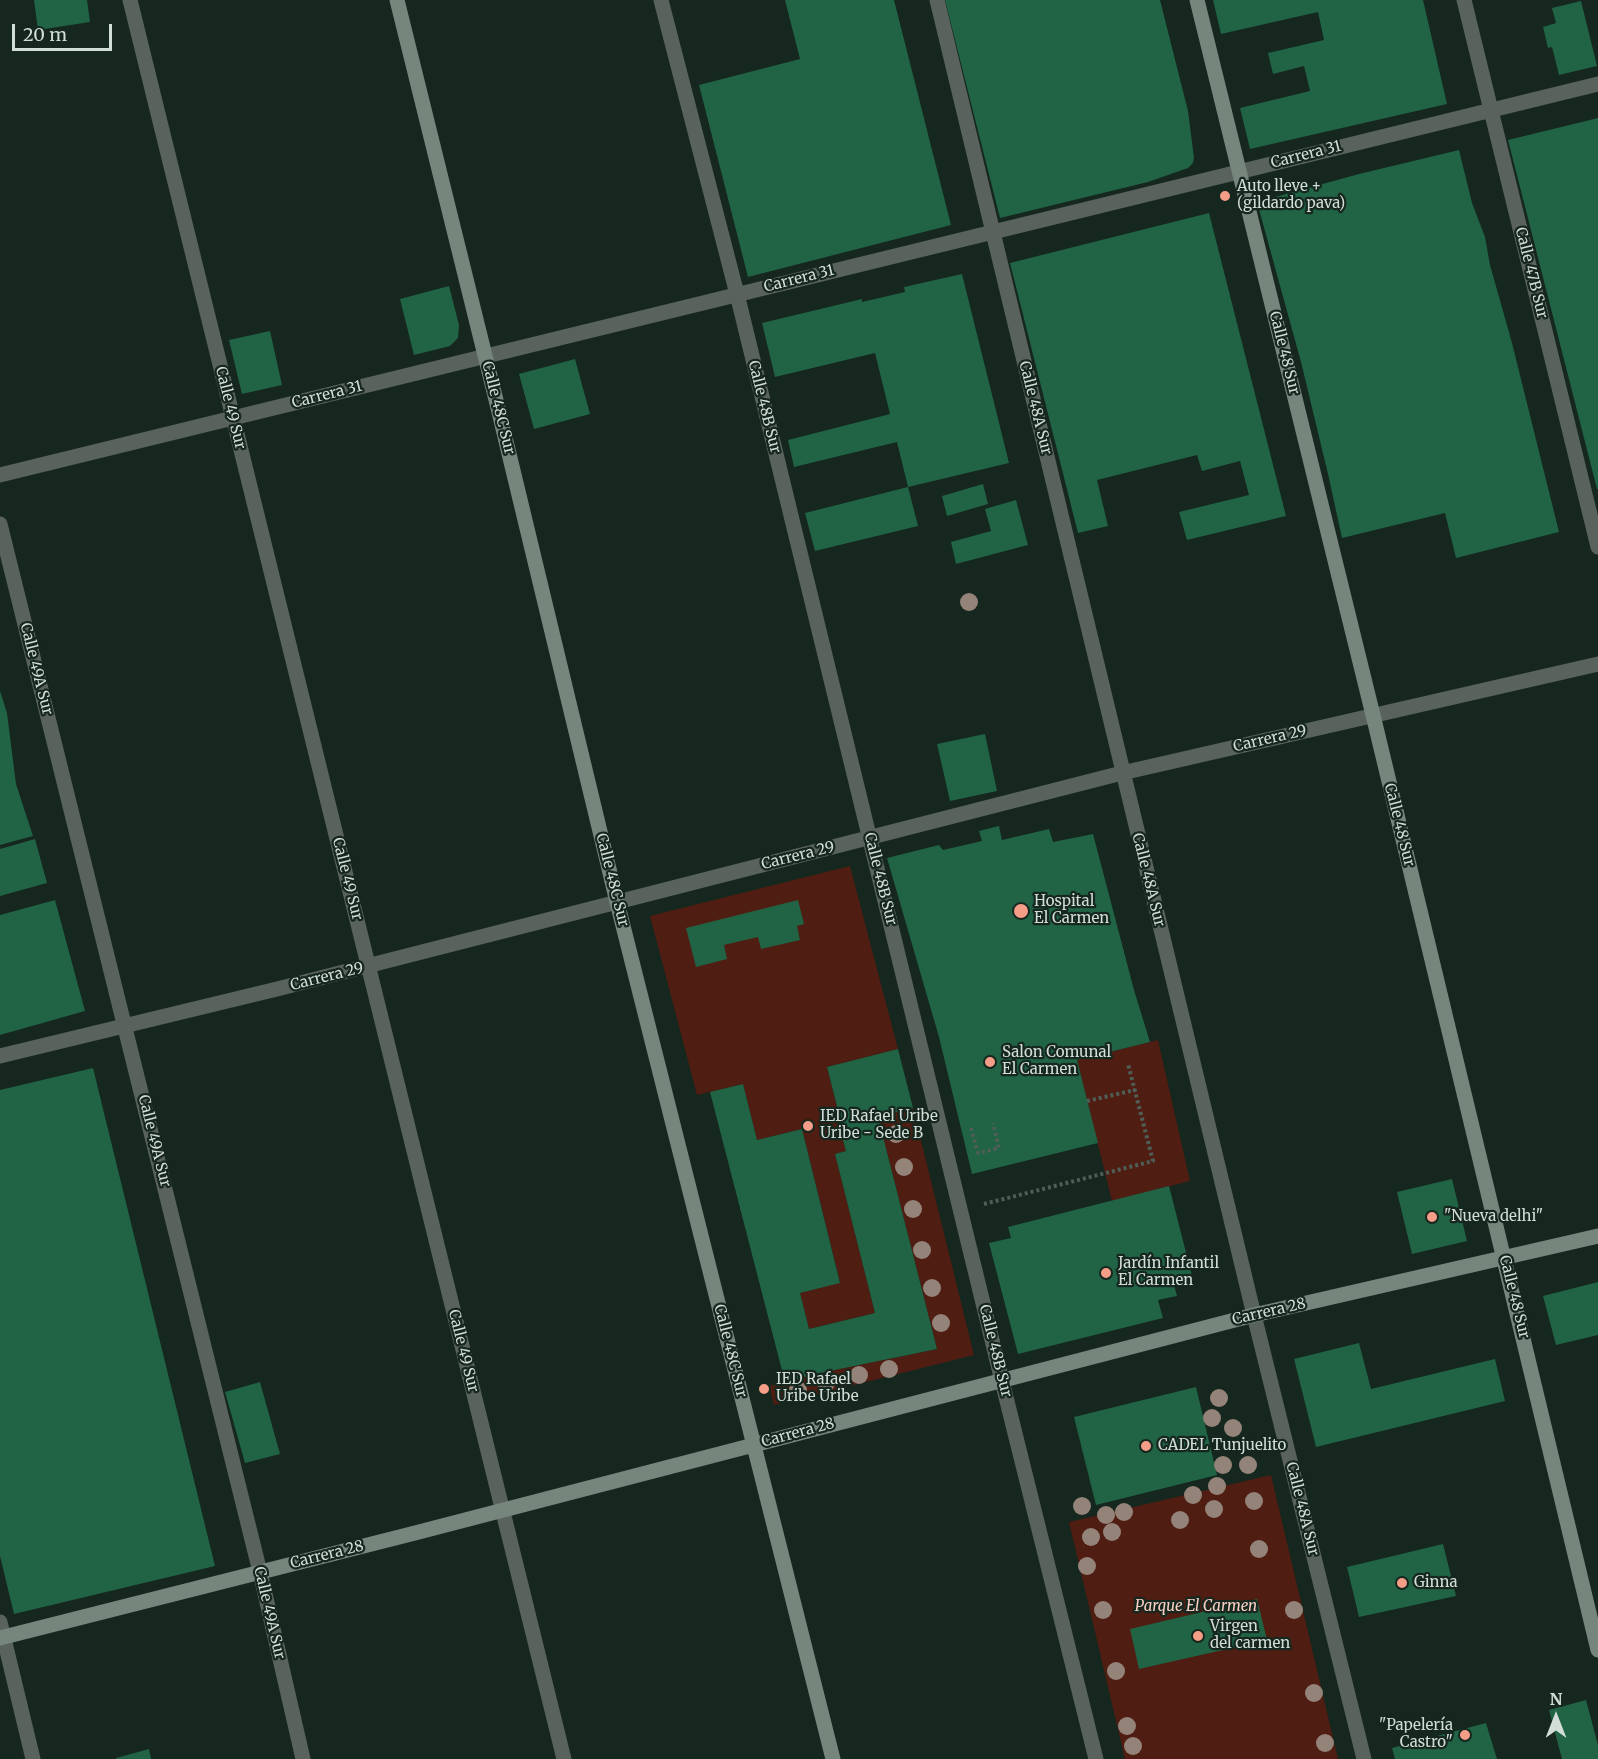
<!DOCTYPE html>
<html>
<head>
<meta charset="utf-8">
<style>
  body { margin:0 }
  #map { position:relative; width:1598px; height:1759px; overflow:hidden; background:#15271e; font-family:Merriweather,serif }
  canvas { display:block }
  .north { position:absolute; left:1526px; top:1687px; width:60px; height:60px; -webkit-text-stroke:4px #15271e; paint-order:stroke; rotate:0deg; font-size:16px; font-weight:700; line-height:24px; text-align:center; color:#d2ddd7 }
  .north::after { content:''; display:block; margin:auto; width:21px; height:27px; background:#d2ddd7; clip-path:polygon(50% 0,100% 100%,50% 72%,0 100%) }
  .scale { position:absolute; left:12px; top:24px; width:100px; height:27px; box-sizing:border-box; border:3px solid #d2ddd7; border-top:0; padding-left:8px; font-size:18px; line-height:21px; white-space:nowrap; color:#d2ddd7; -webkit-text-stroke:4px #15271e; paint-order:stroke }
</style>
</head>
<body>
<div id="map">
<canvas width="1598" height="1759"></canvas>
<div class="north">N</div>
<div class="scale">20 m</div>
</div>
<script>
const ctx = document.querySelector('canvas').getContext('2d');
ctx.lineJoin = 'round';
function fill(path, color) {
  ctx.fillStyle = color;
  ctx.fill(path, 'evenodd');
}
function toPath(rows) {
  const path = new Path2D();
  for (const r of rows) {
    path.moveTo(r[0], r[1]);
    for (let i = 2; i < r.length; i += 2) path.lineTo(r[i], r[i + 1]);
  }
  return path;
}
function stroke(path, color, width, dash) {
  ctx.strokeStyle = color;
  ctx.lineWidth = width;
  ctx.lineCap = dash ? 'butt' : 'round';
  ctx.setLineDash(dash || []);
  ctx.stroke(path);
}
function drawText(font, color, halo, rows, align = 'center') {
  ctx.font = font + ' Merriweather,serif';
  ctx.lineWidth = 4.5;
  ctx.setLineDash([]);
  ctx.textBaseline = 'middle';
  ctx.strokeStyle = halo;
  ctx.fillStyle = color;
  for (const [text, x, y, turn = 0] of rows) {
    ctx.save();
    ctx.translate(x, y);
    ctx.rotate((+turn || 0) * Math.PI / 180);
    ctx.textAlign = isNaN(turn) ? turn : align;
    if (halo) ctx.strokeText(text, 0, 0);
    ctx.fillText(text, 0, 0);
    ctx.restore();
  }
}
const green = toPath([
  [850,866,898,1049,827,1067,840,1118,837,1119,846,1151,835,1154,875,1313,809,1329,800,1293,840,1282,802,1129,757,1140,743,1084,697,1095,650,916],
  [1158,1040,1190,1181,1112,1201,1077,1060],
  [913,1108,974,1355,774,1405,769,1386,820,1373,937,1349,878,1117],
  [1271,1475,1338,1759,1125,1759,1069,1522]
]);
const building = toPath([
  [34,0,87,0,90,22,38,30],
  [785,0,894,0,951,225,748,277,699,85,800,59],
  [945,0,1160,0,1188,111,1194,158,1193,163,1188,168,1148,182,1000,218],
  [1213,0,1423,0,1447,104,1250,149,1240,108,1310,91,1304,66,1273,74,1268,53,1324,40,1318,12,1221,34],
  [1581,1,1597,66,1559,75,1552,47,1548,48,1543,27,1556,23,1552,8],
  [1598,118,1598,489,1597,489,1508,140],
  [1459,150,1472,203,1485,237,1490,265,1512,343,1559,532,1456,558,1445,513,1342,538,1328,474,1301,362,1257,202,1359,174],
  [1209,213,1286,516,1187,540,1179,512,1249,495,1240,461,1202,471,1197,455,1097,480,1108,526,1078,533,1010,263],
  [962,274,1009,463,908,487,918,526,815,551,805,513,908,487,897,442,794,467,788,440,890,414,875,353,775,377,762,323,862,299,862,302,905,292,904,287],
  [449,286,459,325,458,338,450,346,414,355,400,299],
  [270,331,282,385,242,394,229,340],
  [575,359,590,414,534,429,519,374],
  [983,484,988,504,947,516,942,496],
  [1016,500,1028,545,956,564,951,542,991,531,985,509],
  [0,691,7,713,16,784,33,836,0,845],
  [985,734,997,791,950,801,937,744],
  [999,826,1002,840,1049,829,1053,842,1093,834,1134,990,1150,1042,1077,1060,1098,1143,972,1174,939,1037,887,858,939,845,943,850,982,841,979,831],
  [35,839,47,883,0,896,0,849],
  [55,900,85,1011,0,1035,0,915],
  [798,900,804,924,797,926,800,940,761,949,758,937,724,945,727,959,696,967,686,928],
  [898,1049,913,1108,878,1117,937,1349,820,1373,785,1382,710,1092,743,1084,757,1140,802,1129,840,1283,800,1293,809,1329,875,1313,835,1154,846,1151,837,1119,840,1118,827,1067],
  [93,1068,215,1566,14,1614,0,1556,0,1090],
  [1452,1179,1467,1241,1412,1254,1397,1192],
  [1169,1186,1193,1280,1174,1285,1177,1296,1158,1300,1163,1318,1018,1354,989,1243,1011,1238,1008,1227],
  [1598,1282,1598,1335,1556,1345,1543,1296],
  [1359,1343,1371,1389,1495,1359,1505,1401,1316,1447,1294,1359],
  [260,1382,280,1454,245,1463,225,1392],
  [1196,1387,1217,1475,1096,1505,1074,1417],
  [1443,1544,1456,1596,1359,1617,1347,1567],
  [1257,1599,1267,1640,1139,1669,1130,1629],
  [1586,1700,1598,1745,1598,1759,1562,1759,1549,1710],
  [1486,1723,1497,1759,1395,1759,1392,1748],
  [149,1749,151,1759,116,1759,116,1758]
]);
const path = toPath([
  [1087,1101,1135,1090],
  [971,1128,978,1153,999,1148,993,1123],
  [984,1204,1153,1161,1128,1064]
]);
const street = toPath([
  [130,0,564,1759],
  [661,0,737,294,1002,1381,1096,1759],
  [937,0,1254,1315,1364,1759],
  [1464,0,1598,547],
  [0,475,1598,84],
  [0,524,260,1572,303,1759],
  [0,1056,277,989,1122,773,1598,664],
  [0,1622,33,1759]
]);
const secondary = toPath([
  [397,0,498,408,617,902,833,1759],
  [1197,0,1373,715,1598,1650],
  [0,1638,415,1533,1254,1315,1598,1236]
]);
const trees = [
  [969,602],
  [896,1134],
  [904,1167],
  [913,1209],
  [922,1250],
  [932,1288],
  [941,1323],
  [889,1369],
  [859,1375],
  [826,1383],
  [798,1390],
  [1219,1398],
  [1212,1418],
  [1233,1428],
  [1223,1465],
  [1248,1465],
  [1217,1486],
  [1193,1495],
  [1254,1501],
  [1082,1506],
  [1214,1509],
  [1124,1512],
  [1106,1515],
  [1180,1520],
  [1112,1532],
  [1091,1537],
  [1259,1549],
  [1087,1566],
  [1103,1610],
  [1294,1610],
  [1116,1671],
  [1314,1693],
  [1127,1726],
  [1325,1743],
  [1133,1746]
];
const markers = [
  [1225,196,6,"#f49e88"],
  [1021,911,8,"#f49e88"],
  [990,1062,6,"#f49e88"],
  [808,1126,6,"#f49e88"],
  [1432,1217,6,"#f49e88"],
  [1106,1273,6,"#f49e88"],
  [764,1389,6,"#f49e88"],
  [1146,1446,6,"#f49e88"],
  [1402,1583,6,"#f49e88"],
  [1198,1636,6,"#f49e88"],
  [1465,1735,6,"#f49e88"]
];
const streetNames = [
  ["Carrera 31",1306,155,-14],
  ["Calle 47B Sur",1531,273,76],
  ["Carrera 31",799,279,-14],
  ["Calle 48 Sur",1284,353,76],
  ["Carrera 31",327,395,-14],
  ["Calle 48B Sur",764,407,76],
  ["Calle 49 Sur",230,408,76],
  ["Calle 48C Sur",498,408,76],
  ["Calle 48A Sur",1035,408,76],
  ["Calle 49A Sur",36,669,76],
  ["Carrera 29",1270,739,-13],
  ["Calle 48 Sur",1399,825,76],
  ["Carrera 29",798,856,-14],
  ["Calle 49 Sur",347,879,76],
  ["Calle 48B Sur",880,879,76],
  ["Calle 48C Sur",612,880,76],
  ["Calle 48A Sur",1148,880,76],
  ["Carrera 29",327,977,-14],
  ["Calle 49A Sur",154,1141,76],
  ["Calle 48 Sur",1514,1297,76],
  ["Carrera 28",1269,1312,-13],
  ["Calle 49 Sur",463,1351,76],
  ["Calle 48C Sur",730,1351,76],
  ["Calle 48B Sur",995,1351,76],
  ["Carrera 28",798,1433,-15],
  ["Calle 48A Sur",1302,1509,76],
  ["Carrera 28",327,1555,-14],
  ["Calle 49A Sur",269,1613,77]
];
const poiNames = [
  ["Auto lleve +",1237,187],
  ["(gildardo pava)",1237,204],
  ["Hospital",1034,902],
  ["El Carmen",1034,919],
  ["Salon Comunal",1002,1053],
  ["El Carmen",1002,1070],
  ["IED Rafael Uribe",820,1117],
  ["Uribe - Sede B",820,1134],
  ["\"Nueva delhi\"",1444,1217],
  ["Jardín Infantil",1118,1264],
  ["El Carmen",1118,1281],
  ["IED Rafael",776,1380],
  ["Uribe Uribe",776,1397],
  ["CADEL Tunjuelito",1158,1446],
  ["Ginna",1414,1583],
  ["Virgen",1210,1627],
  ["del carmen",1210,1644],
  ["\"Papelería",1453,1726,"right"],
  ["Castro\"",1453,1743,"right"]
];
const parkNames = [
  ["Parque El Carmen",1196,1607]
];
fill(green, '#4f1d11');
fill(building, '#206345');
stroke(path, '#4f5f57', 4, [3, 3]);
stroke(street, '#59625d', 15);
stroke(secondary, '#77867d', 15);
ctx.fillStyle = '#948379';
for (const [x, y] of trees) {
  ctx.beginPath();
  ctx.arc(x, y, 9, 0, 2 * Math.PI);
  ctx.fill();
}
for (const [x, y, r, color] of markers) {
  const dot = new Path2D();
  dot.arc(x, y, r, 0, 2 * Math.PI);
  ctx.fillStyle = color;
  ctx.fill(dot);
  stroke(dot, '#15271e', 2);
}
drawText('15px', '#d2ddd7', '#15271e', streetNames);
drawText('15px', '#d2ddd7', '#15271e', poiNames, 'left');
drawText('italic 15px', '#fccfc3', '#15271e', parkNames);
</script>
</body>
</html>
